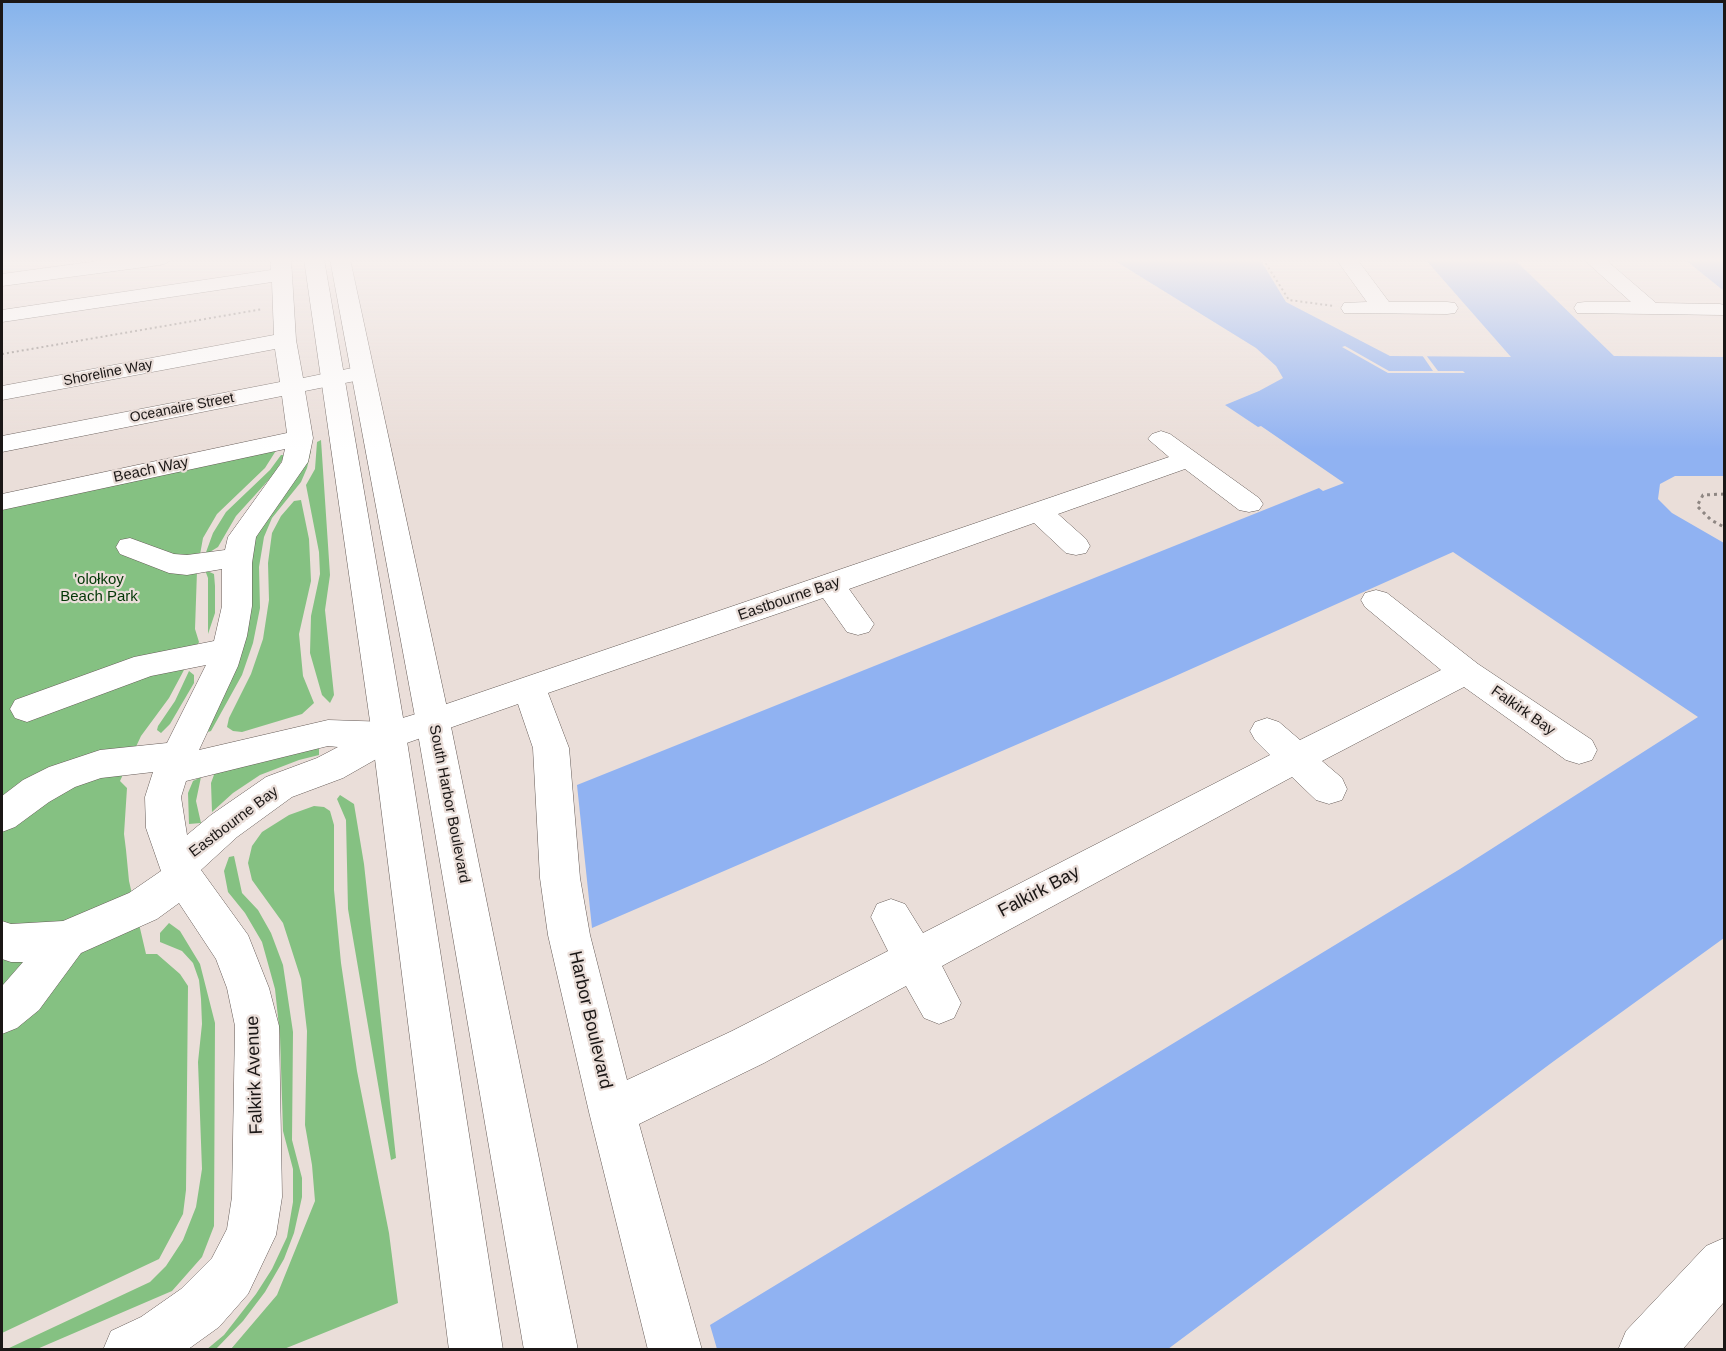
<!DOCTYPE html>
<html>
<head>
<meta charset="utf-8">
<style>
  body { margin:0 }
  #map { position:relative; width:1726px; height:1351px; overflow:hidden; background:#eaded9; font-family:Helvetica,sans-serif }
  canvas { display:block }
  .frame { position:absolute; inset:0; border:3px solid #1b1716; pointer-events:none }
</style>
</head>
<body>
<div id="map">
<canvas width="1726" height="1351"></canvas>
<div class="frame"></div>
</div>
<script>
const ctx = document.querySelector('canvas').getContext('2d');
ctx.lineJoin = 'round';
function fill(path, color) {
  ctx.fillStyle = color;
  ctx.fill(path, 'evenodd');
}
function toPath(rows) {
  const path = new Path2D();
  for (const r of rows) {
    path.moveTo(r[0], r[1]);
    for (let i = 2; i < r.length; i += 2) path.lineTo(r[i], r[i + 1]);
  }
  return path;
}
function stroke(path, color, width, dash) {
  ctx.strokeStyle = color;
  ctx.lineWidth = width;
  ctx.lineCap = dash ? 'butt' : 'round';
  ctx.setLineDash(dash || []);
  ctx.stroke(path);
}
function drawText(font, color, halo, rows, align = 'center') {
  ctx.font = font + ' Helvetica,sans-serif';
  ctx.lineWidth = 4.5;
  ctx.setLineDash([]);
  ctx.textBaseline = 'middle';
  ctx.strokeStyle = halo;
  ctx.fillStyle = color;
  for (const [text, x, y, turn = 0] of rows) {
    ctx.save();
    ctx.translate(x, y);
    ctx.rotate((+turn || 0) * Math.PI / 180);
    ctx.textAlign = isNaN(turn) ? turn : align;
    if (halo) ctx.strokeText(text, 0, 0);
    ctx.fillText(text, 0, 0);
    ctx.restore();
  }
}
const green = toPath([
  [321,440,330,575,325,610,334,695,330,703,322,695,310,653,311,616,320,574,319,552,306,485,315,469,317,442],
  [274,448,277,449,265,468,217,514,203,538,197,571,195,629,199,642,169,698,141,736,120,781,127,788,124,834,126,850,129,881,146,954,157,954,180,974,188,986,186,1190,183,1214,159,1259,2,1333,2,508],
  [307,450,311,451,307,468,301,482,272,518,264,537,259,567,260,608,253,643,242,675,211,731,208,732,251,561,253,542],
  [281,455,285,455,275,473,236,516,218,547,205,555,213,533,226,512,270,470],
  [301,500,309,539,311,581,299,634,303,676,314,703,302,714,242,732,233,731,227,727,229,718,251,674,263,639,269,600,268,563,272,533,281,516,294,501],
  [205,570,214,574,215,586,215,613,208,634,208,578],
  [189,671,194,675,194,683,170,724,161,733,157,730,158,726,175,701],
  [319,747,319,755,299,760,260,775,233,793,212,812,211,783,215,772],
  [201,777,196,801,201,823,189,824,188,793,193,781],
  [340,795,354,804,364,864,396,1158,391,1160,348,909,346,820,337,799],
  [314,806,324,807,330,811,334,825,334,890,341,963,357,1071,389,1233,398,1303,284,1349,231,1349,277,1295,315,1201,312,1165,305,1125,307,1031,301,979,283,923,252,880,248,863,252,846,262,832,289,815],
  [234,856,242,893,258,910,271,933,283,965,293,1032,292,1140,302,1178,302,1197,294,1233,284,1259,265,1292,243,1321,216,1349,206,1350,224,1335,256,1294,272,1269,287,1237,293,1202,293,1169,283,1131,280,1036,275,989,262,942,245,913,228,892,224,871,229,857],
  [169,923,180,931,200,964,215,1023,214,1226,202,1257,172,1291,37,1349,7,1349,150,1282,166,1266,183,1240,196,1207,202,1169,198,1062,202,1024,201,999,199,980,193,963,182,951,160,942,160,933]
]);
const water = toPath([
  [1112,259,1260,259,1286,302,1390,356,1511,357,1425,259,1514,259,1614,356,1724,357,1724,476,1675,476,1660,484,1658,499,1672,513,1724,543,1724,938,1554,1061,1168,1349,717,1349,710,1325,1460,869,1698,717,1453,552,1171,678,592,928,577,785,1319,488,1323,491,1344,483,1261,426,1258,427,1225,405,1259,391,1283,378,1276,366,1256,348],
  [1684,259,1724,259,1724,291]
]);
const pier = toPath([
  [1345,346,1389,371,1433,371,1422,355,1426,355,1438,371,1463,371,1465,373,1388,373,1342,347]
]);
const pathFar1 = toPath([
  [1263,259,1289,300,1334,306],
  [2,354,263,309]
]);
const path = toPath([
  [1724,494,1703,495,1697,506,1711,520,1724,527]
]);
const minor = toPath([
  [112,259,170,259,167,263,160,265,2,286,2,274,112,259],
  [271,259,291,259,296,340,303,378,362,366,370,368,374,373,370,378,305,391,313,438,308,462,256,537,252,563,252,606,247,636,238,666,199,750,328,720,389,722,426,711,1169,457,1148,439,1152,434,1161,431,1170,434,1259,498,1263,504,1259,510,1249,512,1239,510,1185,469,1058,514,1086,539,1090,546,1086,553,1076,555,1066,553,1034,523,849,589,874,624,869,632,858,635,847,632,823,598,548,693,569,748,580,878,590,935,627,1080,732,1031,888,951,871,917,877,904,891,899,905,904,923,933,1270,755,1255,740,1250,731,1255,722,1267,718,1279,722,1300,740,1441,670,1365,607,1361,600,1365,593,1376,590,1387,593,1478,664,1592,740,1597,750,1592,760,1579,764,1566,760,1464,687,1322,761,1342,778,1347,789,1342,800,1329,804,1316,800,1292,777,942,966,961,1003,954,1018,939,1024,924,1018,906,986,764,1063,639,1124,702,1350,648,1350,589,1112,548,935,540,878,533,748,518,704,401,745,343,778,292,797,237,837,201,870,248,935,269,988,279,1026,282,1197,276,1235,248,1294,219,1327,187,1350,103,1350,111,1331,141,1317,181,1289,212,1258,227,1229,232,1197,235,1026,227,988,216,959,179,903,157,919,81,953,39,1010,17,1028,2,1034,2,986,23,962,11,962,2,959,2,921,11,924,63,921,129,893,161,871,146,828,145,797,153,772,101,778,75,787,49,802,15,827,2,832,2,796,23,780,49,767,100,750,167,743,206,665,151,676,27,722,15,718,10,709,15,700,134,657,214,641,222,606,222,569,187,575,169,573,120,554,116,547,120,540,130,538,174,554,187,555,225,550,228,537,282,462,285,449,2,510,2,494,287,433,282,396,2,452,2,436,280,382,275,349,2,400,2,386,274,335,272,282,2,322,2,310,271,270,271,259],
  [328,746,338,747,317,758,266,777,211,815,187,835,181,797,186,781,328,746],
  [1336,259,1357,259,1389,302,1447,302,1455,303,1458,308,1455,313,1447,314,1344,313,1341,308,1344,303,1367,302,1336,259],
  [1583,259,1605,259,1656,303,1720,304,1724,305,1724,315,1577,313,1574,308,1577,303,1585,302,1631,302,1583,259],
  [1724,1238,1724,1302,1682,1350,1618,1350,1626,1331,1706,1246,1724,1238]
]);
const major = toPath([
  [304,259,324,259,406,735,503,1350,449,1350,372,735,304,259],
  [330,259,350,259,450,722,578,1350,524,1350,416,722,330,259]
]);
const farStreetnames = [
  ["Shoreline Way",108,373,-11],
  ["Oceanaire Street",182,408,-11]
];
const streetNames = [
  ["Beach Way",151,470,-12],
  ["Eastbourne Bay",789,599,-19],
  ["Falkirk Bay",1523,711,35],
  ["South Harbor Boulevard",449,804,79],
  ["Eastbourne Bay",234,822,-37]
];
const parkNames = [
  ["'olołkoy",99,580],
  ["Beach Park",99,597]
];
const nearStreetnames = [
  ["Falkirk Bay",1039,892,-28],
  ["Harbor Boulevard",590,1020,77],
  ["Falkirk Avenue",255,1075,-92]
];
fill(green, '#85c182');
fill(water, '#90b2f2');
fill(pier, '#eaded9');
stroke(minor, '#665c58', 1);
stroke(major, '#665c58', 1);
stroke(pathFar1, '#8e8682', 2, [2, 3]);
stroke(path, '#8e8682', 3, [3, 4]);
fill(minor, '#fff');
fill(major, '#fff');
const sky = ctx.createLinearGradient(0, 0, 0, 449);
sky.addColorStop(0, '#85b3ec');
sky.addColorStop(0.58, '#f6f0ee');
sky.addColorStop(1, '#f6f0ee00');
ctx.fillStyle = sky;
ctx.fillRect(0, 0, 1726, 449);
drawText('14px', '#1b1716', '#eaded9', farStreetnames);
drawText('15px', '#1b1716', '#eaded9', streetNames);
drawText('15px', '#023605', '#eaded9', parkNames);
drawText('18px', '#1b1716', '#eaded9', nearStreetnames);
</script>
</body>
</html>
